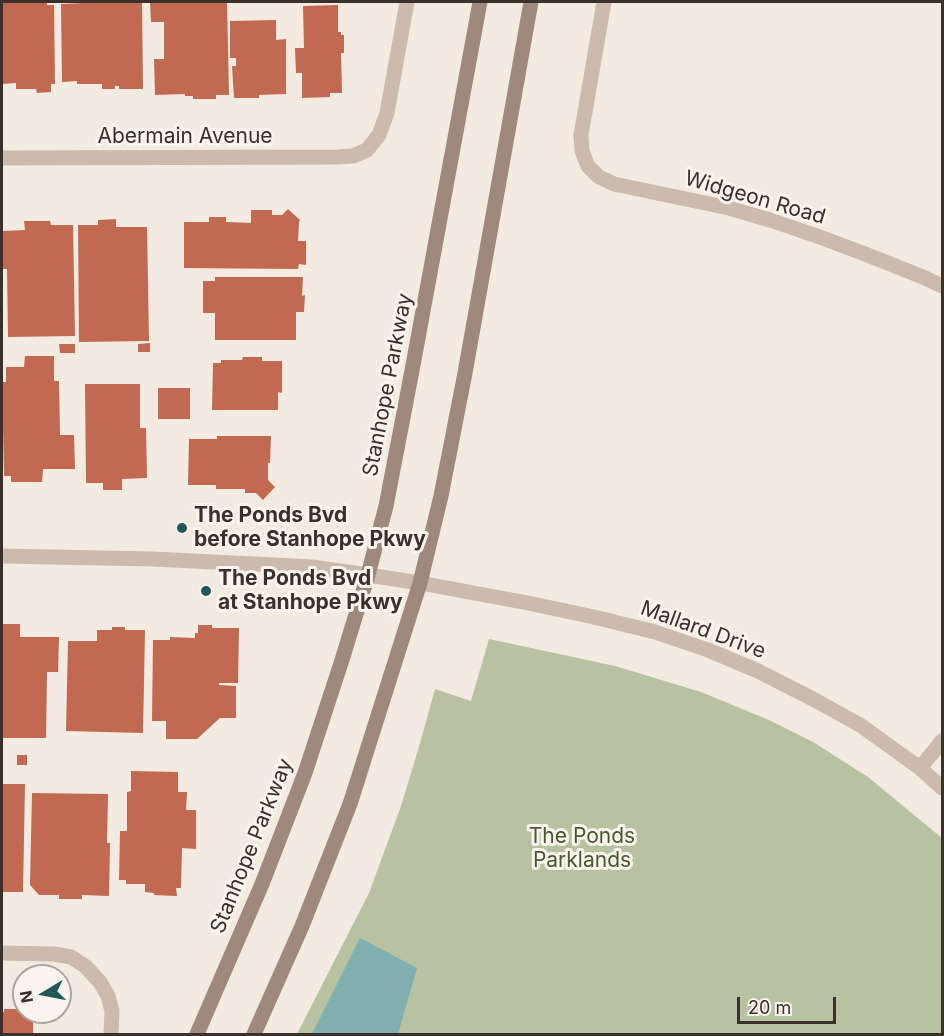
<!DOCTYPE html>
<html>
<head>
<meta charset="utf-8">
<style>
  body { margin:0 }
  #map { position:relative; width:944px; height:1036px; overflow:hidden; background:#f3eae2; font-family:Inter,sans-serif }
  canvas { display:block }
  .frame { position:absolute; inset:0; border:3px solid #3a302c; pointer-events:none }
  .north { position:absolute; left:12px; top:964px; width:60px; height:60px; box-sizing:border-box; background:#faf4ee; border:2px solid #ada6a0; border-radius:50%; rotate:260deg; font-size:16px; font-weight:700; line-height:24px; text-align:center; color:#3a302c }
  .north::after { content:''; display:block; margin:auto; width:21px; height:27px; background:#22585a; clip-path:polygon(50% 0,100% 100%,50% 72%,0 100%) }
  .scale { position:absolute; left:737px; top:997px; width:99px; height:27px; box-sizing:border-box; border:3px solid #3a302c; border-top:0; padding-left:8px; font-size:18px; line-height:21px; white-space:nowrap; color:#3a302c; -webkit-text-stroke:4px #faf4ee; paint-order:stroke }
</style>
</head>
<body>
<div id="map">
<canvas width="944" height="1036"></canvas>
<div class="frame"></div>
<div class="north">N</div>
<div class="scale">20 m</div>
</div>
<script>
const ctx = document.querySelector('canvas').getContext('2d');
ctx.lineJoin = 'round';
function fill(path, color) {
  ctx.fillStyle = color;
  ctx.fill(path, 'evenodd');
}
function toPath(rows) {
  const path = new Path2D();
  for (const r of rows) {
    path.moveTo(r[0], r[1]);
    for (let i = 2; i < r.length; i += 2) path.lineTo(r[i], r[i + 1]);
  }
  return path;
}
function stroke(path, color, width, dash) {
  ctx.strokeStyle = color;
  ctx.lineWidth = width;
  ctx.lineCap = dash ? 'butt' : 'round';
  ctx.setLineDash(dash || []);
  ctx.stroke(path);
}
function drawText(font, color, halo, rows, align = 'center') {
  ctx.font = font + ' Inter,sans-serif';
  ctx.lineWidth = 6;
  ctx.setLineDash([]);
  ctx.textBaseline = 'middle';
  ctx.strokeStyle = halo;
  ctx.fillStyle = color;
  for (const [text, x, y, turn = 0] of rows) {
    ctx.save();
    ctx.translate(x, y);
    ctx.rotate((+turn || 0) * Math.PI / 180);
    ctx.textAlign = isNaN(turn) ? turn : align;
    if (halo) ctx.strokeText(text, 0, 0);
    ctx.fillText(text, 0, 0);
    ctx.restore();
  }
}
const green = toPath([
  [489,639,615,666,701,692,769,720,813,742,868,777,942,838,942,1034,297,1034,369,893,401,806,419,747,435,689,471,701]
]);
const water = toPath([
  [360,938,417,968,398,1034,312,1034]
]);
const building = toPath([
  [2,2,47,2,47,5,54,5,55,84,51,84,51,92,37,93,36,89,16,89,16,83,2,84],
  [82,2,142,2,143,89,119,89,119,86,115,86,115,89,102,89,102,84,77,84,77,81,62,82,61,4,83,3],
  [150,2,227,2,229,95,216,95,216,99,193,99,193,96,185,96,185,94,155,95,154,59,164,59,164,22,151,22],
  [338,5,338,32,341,32,341,35,344,35,344,53,341,53,342,93,330,93,330,97,302,98,302,73,296,73,295,48,304,48,303,6],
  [276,20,276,40,286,39,286,94,259,95,259,98,234,98,232,66,236,66,236,58,230,58,230,21],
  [288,209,300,220,299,222,298,241,306,241,306,265,299,264,298,269,184,268,184,222,209,222,209,217,226,217,226,222,251,223,251,210,272,210,272,215,282,215],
  [116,219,116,227,147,227,149,341,79,342,78,225,98,225,98,220],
  [24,221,50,221,51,225,73,225,75,336,8,337,7,269,2,269,2,231,25,230],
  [215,277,303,277,302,296,305,295,304,312,296,312,296,340,215,340,215,313,203,313,203,281,215,281],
  [150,343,150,352,138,352,138,344],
  [59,344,75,344,75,353,60,353],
  [25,356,54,356,54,381,59,381,60,435,74,435,75,469,43,469,42,482,11,482,11,476,4,476,2,382,6,382,6,367,24,367],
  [243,357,262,357,262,361,282,361,282,393,278,392,278,410,212,410,213,363,221,363,221,360,242,360],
  [85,384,140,384,140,428,146,428,147,478,122,479,122,490,103,490,103,483,86,483],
  [158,388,190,388,190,419,158,419],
  [217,436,271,436,270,463,268,463,268,480,275,487,263,500,256,493,245,493,245,489,216,489,216,485,188,485,189,439,217,439],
  [2,624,20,624,20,637,59,637,58,672,47,672,46,738,2,738],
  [198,625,212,625,212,628,239,628,238,683,219,683,219,685,236,686,236,718,220,718,197,739,166,739,166,721,152,721,153,640,170,640,170,637,195,638,195,633,198,633],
  [112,627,125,627,125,630,145,630,143,733,66,731,68,641,97,641,97,630,112,630],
  [17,755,27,755,27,765,17,765],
  [131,771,178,772,178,792,187,792,186,810,196,810,196,849,182,848,181,888,176,888,177,896,154,895,154,893,145,892,145,884,126,884,126,880,119,880,120,831,127,831,127,792,131,791],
  [2,784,25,784,23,892,2,892],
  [32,793,108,794,107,843,110,843,109,896,82,895,82,899,59,899,59,895,39,895,30,885],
  [4,1009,20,1009,20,1012,25,1012,25,1015,33,1015,33,1034,2,1034,2,1012,4,1012]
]);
const minor = toPath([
  [604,2,581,135,582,151,588,166,599,177,614,184,729,208,770,220,817,236,865,254,923,277,942,286],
  [2,158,338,157,353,156,367,150,379,135,387,113,407,2],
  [368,575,420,583,528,603,594,617,655,632,708,650,758,671,813,699,860,725,920,768,942,788],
  [920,768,942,741],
  [2,953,54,954,71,957,85,966,100,982,108,996,112,1011,111,1034]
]);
const tertiary = toPath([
  [2,556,153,559,294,566,312,567,368,575]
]);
const secondary = toPath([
  [197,1034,262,884,305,773,342,660,368,575,386,506,411,376,480,2],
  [254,1034,302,926,350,804,420,583,441,496,465,373,531,2]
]);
const markers = [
  [182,528,6,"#22585a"],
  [206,591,6,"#22585a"]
];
const streetNames = [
  ["Abermain Avenue",185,137],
  ["Widgeon Road",755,198,16],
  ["Stanhope Parkway",388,385,-79],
  ["Mallard Drive",703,630,20],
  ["Stanhope Parkway",252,846,-68]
];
const poiNames = [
  ["The Ponds Bvd",194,516],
  ["before Stanhope Pkwy",194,540],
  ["The Ponds Bvd",218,579],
  ["at Stanhope Pkwy",218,603]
];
const parkNames = [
  ["The Ponds",582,837],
  ["Parklands",582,861]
];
fill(green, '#b8c2a2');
fill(water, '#81aeaf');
fill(building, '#c16951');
stroke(minor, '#cbbaad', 15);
stroke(tertiary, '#cbbaad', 15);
stroke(secondary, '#9f897f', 15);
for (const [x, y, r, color] of markers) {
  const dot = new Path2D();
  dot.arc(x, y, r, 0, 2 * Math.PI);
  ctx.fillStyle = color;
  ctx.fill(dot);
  stroke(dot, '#faf4ee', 2);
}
drawText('21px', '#3a302c', '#faf4ee', streetNames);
drawText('bold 21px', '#3a302c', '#faf4ee', poiNames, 'left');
drawText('21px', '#4a5730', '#faf4ee', parkNames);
</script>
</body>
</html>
